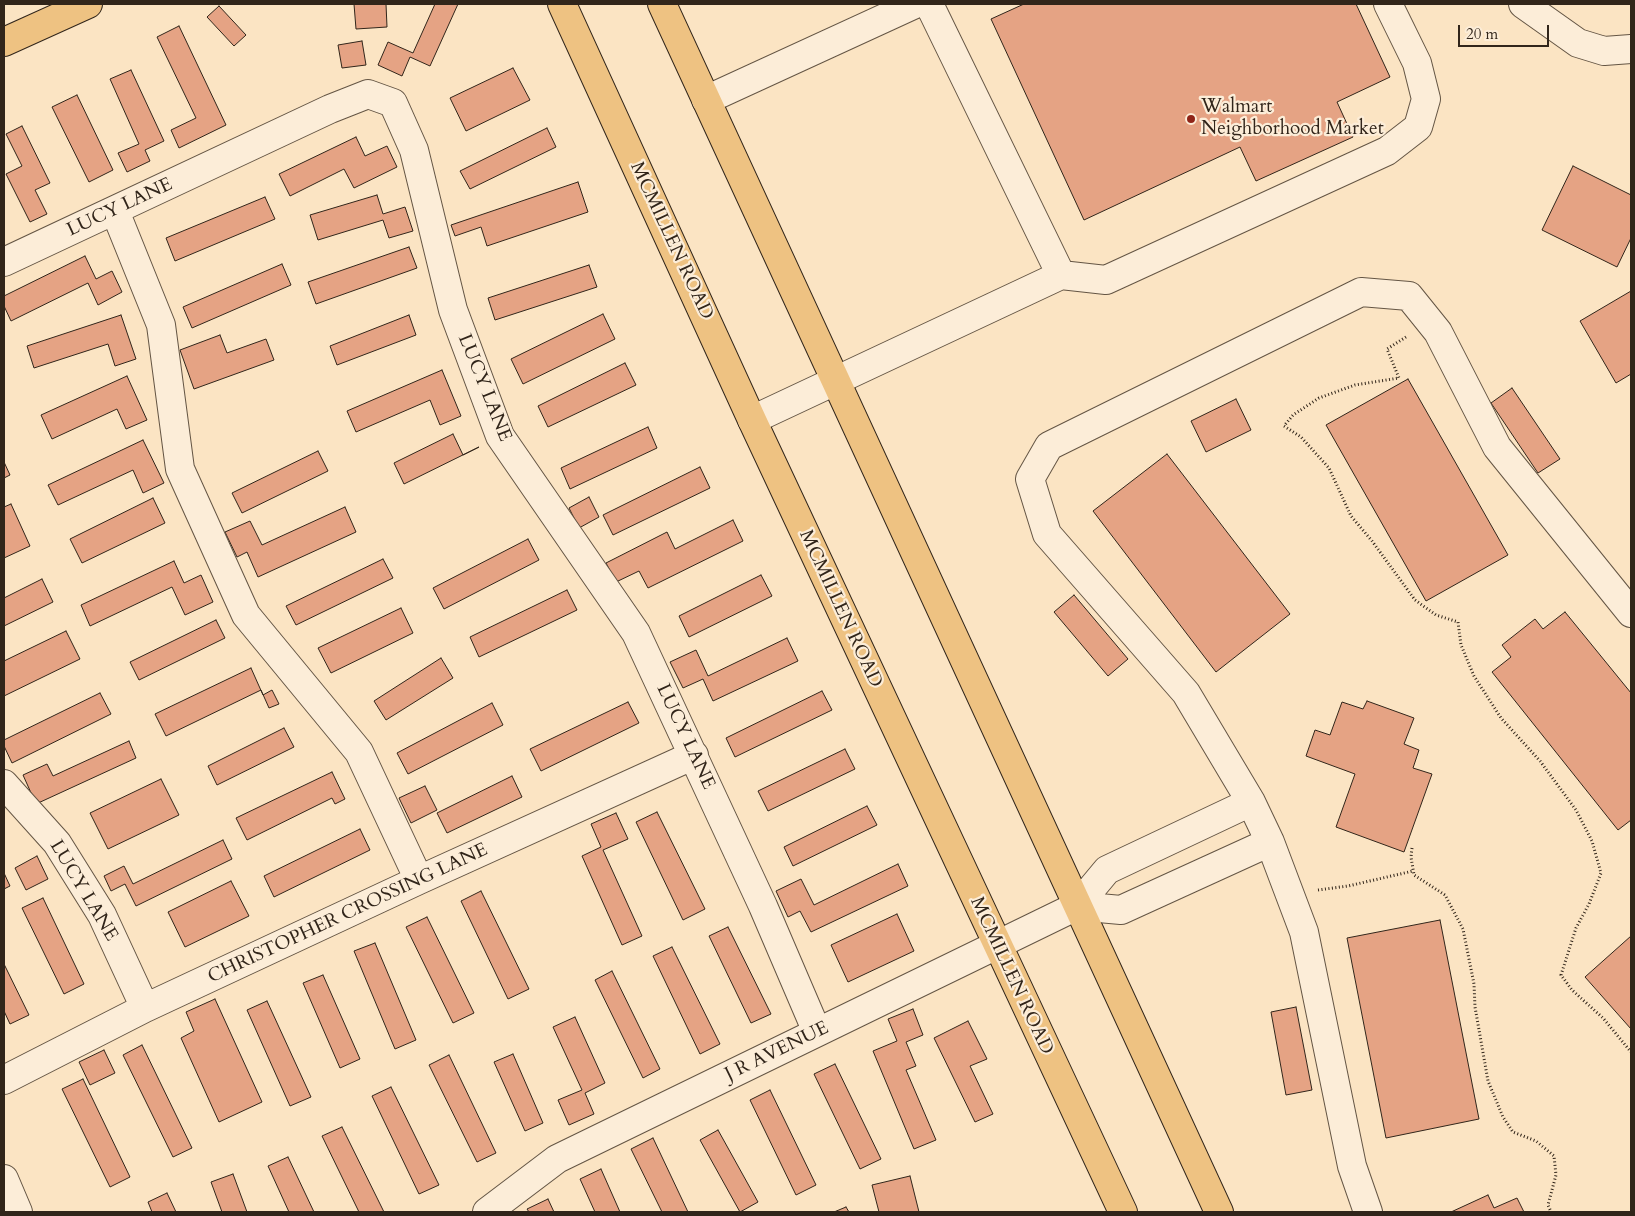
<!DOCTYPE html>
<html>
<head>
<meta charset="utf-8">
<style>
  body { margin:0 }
  #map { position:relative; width:1635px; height:1216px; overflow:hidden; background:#fbe4c3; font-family:Cardo,serif }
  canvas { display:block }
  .frame { position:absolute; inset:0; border:5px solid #31251a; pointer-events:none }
  .scale { position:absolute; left:1458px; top:25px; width:91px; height:22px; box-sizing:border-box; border:2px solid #31251a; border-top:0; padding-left:6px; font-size:15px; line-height:18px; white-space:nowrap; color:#31251a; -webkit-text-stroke:4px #fcedd8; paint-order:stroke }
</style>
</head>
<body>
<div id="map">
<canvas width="1635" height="1216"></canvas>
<div class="frame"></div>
<div class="scale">20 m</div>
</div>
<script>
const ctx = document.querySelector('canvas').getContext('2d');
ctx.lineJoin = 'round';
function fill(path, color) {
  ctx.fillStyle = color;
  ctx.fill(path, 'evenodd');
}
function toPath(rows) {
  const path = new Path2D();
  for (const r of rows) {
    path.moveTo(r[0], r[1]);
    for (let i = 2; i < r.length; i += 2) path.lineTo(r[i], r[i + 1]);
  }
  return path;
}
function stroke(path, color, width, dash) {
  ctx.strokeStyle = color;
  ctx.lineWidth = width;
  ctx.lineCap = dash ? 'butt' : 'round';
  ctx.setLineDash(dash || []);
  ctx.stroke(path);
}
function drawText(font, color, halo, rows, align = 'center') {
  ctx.font = font + ' Cardo,serif';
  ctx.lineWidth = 4.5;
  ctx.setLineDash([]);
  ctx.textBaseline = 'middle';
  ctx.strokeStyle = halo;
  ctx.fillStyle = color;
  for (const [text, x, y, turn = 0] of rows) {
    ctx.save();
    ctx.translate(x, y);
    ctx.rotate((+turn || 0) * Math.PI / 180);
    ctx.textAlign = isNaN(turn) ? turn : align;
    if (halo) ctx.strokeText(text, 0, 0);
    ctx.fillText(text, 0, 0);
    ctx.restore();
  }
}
const building = toPath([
  [354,4,386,4,387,27,356,29,354,4],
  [435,4,458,4,430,66,410,57,402,76,378,65,388,42,413,53,435,4],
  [1024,4,1356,4,1390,77,1337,102,1353,137,1256,181,1240,147,1084,220,991,19,1024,4],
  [219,6,246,35,234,46,207,17,219,6],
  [179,26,226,125,179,148,171,130,196,118,157,37,179,26],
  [362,41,366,65,342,68,338,45,362,41],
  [513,68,530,100,466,131,450,98,513,68],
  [131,70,164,141,145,150,150,161,127,172,118,153,139,144,110,79,131,70],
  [77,95,113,170,89,182,52,107,77,95],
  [22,126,50,183,35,190,47,214,30,222,6,174,22,166,6,134,22,126],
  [547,128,556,147,470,189,460,171,547,128],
  [356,137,365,156,387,146,397,167,354,188,344,169,290,196,279,174,356,137],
  [1573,166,1631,195,1631,238,1617,267,1542,230,1573,166],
  [578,182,588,212,487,246,481,227,455,236,451,225,578,182],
  [377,195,383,214,405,207,413,231,389,238,383,220,318,240,310,215,377,195],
  [265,197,275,219,175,261,166,238,265,197],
  [409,247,417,268,316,304,308,282,409,247],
  [85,256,96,279,112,271,122,292,98,305,88,283,11,321,4,306,4,296,85,256],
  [282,264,291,285,192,328,183,307,282,264],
  [589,265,597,287,495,320,488,298,589,265],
  [1631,291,1631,374,1616,383,1580,321,1631,291],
  [603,314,615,339,523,384,511,359,603,314],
  [121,315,136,359,115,366,108,344,34,368,27,346,121,315],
  [409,315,416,335,337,365,330,346,409,315],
  [220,335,227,353,266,339,274,360,194,389,180,350,220,335],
  [625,363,636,385,548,427,538,406,625,363],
  [442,370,461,416,440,425,430,400,356,432,347,411,442,370],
  [127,376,147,420,126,429,117,409,52,439,41,415,127,376],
  [1408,379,1508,555,1426,601,1326,425,1408,379],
  [1512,388,1560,459,1538,473,1491,403,1512,388],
  [1236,399,1251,430,1206,452,1191,421,1236,399],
  [648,427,657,448,570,489,561,468,648,427],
  [453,434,463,455,479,447,404,484,394,463,453,434],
  [143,440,164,483,143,493,133,470,58,505,48,485,143,440],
  [318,451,328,471,242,513,232,493,318,451],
  [1167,454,1290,614,1216,672,1093,511,1167,454],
  [4,462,10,475,4,478,4,462],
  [700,467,710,488,613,535,603,515,700,467],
  [589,497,599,517,579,528,569,508,589,497],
  [153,498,165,523,82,563,70,539,153,498],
  [11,504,30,546,4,558,4,507,11,504],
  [345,507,356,532,258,577,247,552,237,557,225,532,250,521,262,545,345,507],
  [733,520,743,541,648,588,639,571,616,582,606,563,667,532,675,549,733,520],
  [528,539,539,560,444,609,433,588,528,539],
  [383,559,393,578,296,625,286,606,383,559],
  [174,561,184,583,201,575,213,602,185,615,172,587,90,626,81,605,174,561],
  [761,575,772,596,689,637,679,616,761,575],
  [42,579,53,602,4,626,4,598,42,579],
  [567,590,577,610,479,657,470,637,567,590],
  [1074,595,1128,659,1108,676,1054,612,1074,595],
  [401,608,413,633,331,673,318,648,401,608],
  [1565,612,1631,693,1631,820,1618,830,1492,672,1511,657,1502,645,1535,619,1543,629,1565,612],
  [216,620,225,638,139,680,130,662,216,620],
  [66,631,80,659,4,696,4,661,66,631],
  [787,638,798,661,713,701,703,679,683,688,670,662,696,650,708,676,787,638],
  [441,658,453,678,386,720,374,701,441,658],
  [251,668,263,695,272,690,279,704,269,708,261,690,166,736,155,714,251,668],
  [822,691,832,710,735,757,726,738,822,691],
  [100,693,111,714,12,763,4,746,4,740,100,693],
  [1367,701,1414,718,1404,744,1419,750,1413,768,1432,774,1404,852,1336,827,1355,774,1306,756,1315,730,1330,735,1342,702,1363,709,1367,701],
  [628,702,639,723,541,771,530,749,628,702],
  [492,703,503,725,408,774,397,753,492,703],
  [284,728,294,747,217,785,208,766,284,728],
  [129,741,136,758,36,804,23,775,47,764,53,776,129,741],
  [845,749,855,769,768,811,758,791,845,749],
  [332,772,345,799,335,804,332,798,247,840,236,818,332,772],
  [512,776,522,797,447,833,437,813,512,776],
  [161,779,179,815,108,849,90,813,161,779],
  [425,786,437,810,411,823,399,798,425,786],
  [867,806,877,825,793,866,784,847,867,806],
  [657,812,705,909,683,920,636,822,657,812],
  [616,813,628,839,603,850,642,936,622,945,582,856,601,847,591,824,616,813],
  [360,829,370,850,274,897,264,876,360,829],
  [223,840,232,859,136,906,125,884,111,891,104,876,124,866,133,884,223,840],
  [37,856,48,879,26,890,15,868,37,856],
  [898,864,908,886,811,932,800,911,788,917,776,891,801,879,814,905,898,864],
  [4,873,10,886,4,889,4,873],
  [231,881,249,916,185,947,168,912,231,881],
  [481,891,529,989,508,999,461,901,481,891],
  [43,898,84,984,64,994,22,908,43,898],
  [897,914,914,951,848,982,831,945,897,914],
  [427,917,474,1013,453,1023,406,927,427,917],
  [1440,920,1479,1119,1386,1138,1347,938,1440,920],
  [728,927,771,1014,751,1023,709,936,728,927],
  [1631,936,1631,1029,1585,977,1631,936],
  [375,943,416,1040,395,1049,354,951,375,943],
  [672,947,720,1044,700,1054,653,956,672,947],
  [4,964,29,1015,10,1024,4,1011,4,964],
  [612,971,660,1069,643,1078,595,980,612,971],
  [323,975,360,1059,340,1068,303,983,323,975],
  [215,999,262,1102,219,1122,181,1038,194,1031,186,1012,215,999],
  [267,1001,311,1097,290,1106,247,1010,267,1001],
  [1296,1007,1312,1090,1286,1095,1271,1012,1296,1007],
  [913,1009,923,1035,906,1042,916,1066,906,1070,936,1140,914,1149,873,1051,897,1041,888,1019,913,1009],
  [575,1017,605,1083,585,1093,594,1114,569,1125,558,1100,582,1090,553,1027,575,1017],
  [968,1021,987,1059,970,1066,993,1114,975,1122,934,1038,968,1021],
  [142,1045,192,1148,173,1157,123,1055,142,1045],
  [104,1050,115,1073,90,1085,79,1062,104,1050],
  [513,1054,543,1123,525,1131,494,1062,513,1054],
  [449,1055,496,1153,477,1162,429,1065,449,1055],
  [835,1064,881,1159,860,1169,814,1074,835,1064],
  [83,1079,130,1177,110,1187,62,1089,83,1079],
  [391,1087,439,1185,419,1194,372,1096,391,1087],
  [770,1090,816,1185,796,1195,750,1100,770,1090],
  [342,1127,384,1212,359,1212,322,1136,342,1127],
  [718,1130,758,1202,740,1212,700,1140,718,1130],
  [653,1138,688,1212,662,1212,631,1149,653,1138],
  [288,1157,314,1212,289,1212,268,1166,288,1157],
  [601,1169,620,1212,595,1212,580,1179,601,1169],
  [233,1174,247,1212,222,1212,211,1182,233,1174],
  [910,1176,919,1212,879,1212,872,1185,910,1176],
  [167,1193,176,1212,152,1212,148,1202,167,1193],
  [1488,1195,1494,1208,1517,1198,1524,1212,1451,1212,1488,1195],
  [548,1199,554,1212,529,1212,527,1209,548,1199],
  [846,1207,849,1212,834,1212,846,1207]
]);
const path = toPath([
  [1406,337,1387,349,1399,378,1355,385,1319,398,1293,415,1284,426,1301,437,1329,468,1351,516,1372,541,1415,600,1436,615,1458,622,1461,645,1474,676,1501,718,1540,761,1576,810,1592,841,1601,873,1589,904,1576,928,1561,975,1572,990,1603,1018,1631,1052],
  [1412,848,1411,857,1414,875,1445,895,1463,929,1474,984,1475,1007,1488,1081,1503,1117,1513,1132,1536,1141,1554,1156,1556,1175,1548,1205,1551,1212],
  [1318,890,1348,886,1413,871]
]);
const minor = toPath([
  [929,4,1061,275],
  [1523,4,1578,43,1604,51,1631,49],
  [706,100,915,4],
  [115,211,161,325,180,469,246,615,359,752,419,880],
  [4,262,330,109,368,94,393,103,414,150,453,310,500,436,636,633,763,906,817,1032],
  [752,420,1061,275,1106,280,1387,151,1418,127,1426,99,1417,63,1388,4],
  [4,784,57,843,102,915,145,1008],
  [1251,802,1107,870,1077,906,1121,910,1270,842],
  [4,1080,145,1008,419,880,694,755],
  [4,1179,18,1212],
  [487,1212,557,1159,1077,906],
  [1368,1212,1352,1166,1304,932,1270,842,1251,802,1186,693,1047,534,1030,479,1049,446,1361,292,1409,296,1438,332,1497,447,1631,613]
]);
const major = toPath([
  [562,4,752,420,1123,1212],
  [662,4,1219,1212],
  [4,42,88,4]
]);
const markers = [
  [1191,119,5,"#8f2418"]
];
const poiNames = [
  ["Walmart",1201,108],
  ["Neighborhood Market",1201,130]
];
const streetNames = [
  ["LUCY LANE",120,208,-25],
  ["MCMILLEN ROAD",671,241,65],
  ["LUCY LANE",484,388,68],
  ["MCMILLEN ROAD",840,609,65],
  ["LUCY LANE",685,737,65],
  ["LUCY LANE",83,891,59],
  ["CHRISTOPHER CROSSING LANE",348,914,-25],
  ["MCMILLEN ROAD",1011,976,65],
  ["J R AVENUE",777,1052,-26]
];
fill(building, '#e5a384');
stroke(building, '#31251a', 1);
stroke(minor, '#645544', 30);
stroke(major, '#31251a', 30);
stroke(path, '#31251a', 3, [1, 2.5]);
stroke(minor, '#fcedd8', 28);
stroke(major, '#eec282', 28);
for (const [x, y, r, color] of markers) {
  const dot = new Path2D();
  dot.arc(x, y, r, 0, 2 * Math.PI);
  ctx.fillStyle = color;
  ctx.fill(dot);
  stroke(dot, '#fcedd8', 2);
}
drawText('19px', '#31251a', '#fcedd8', poiNames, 'left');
drawText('19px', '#31251a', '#fcedd8', streetNames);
</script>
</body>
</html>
